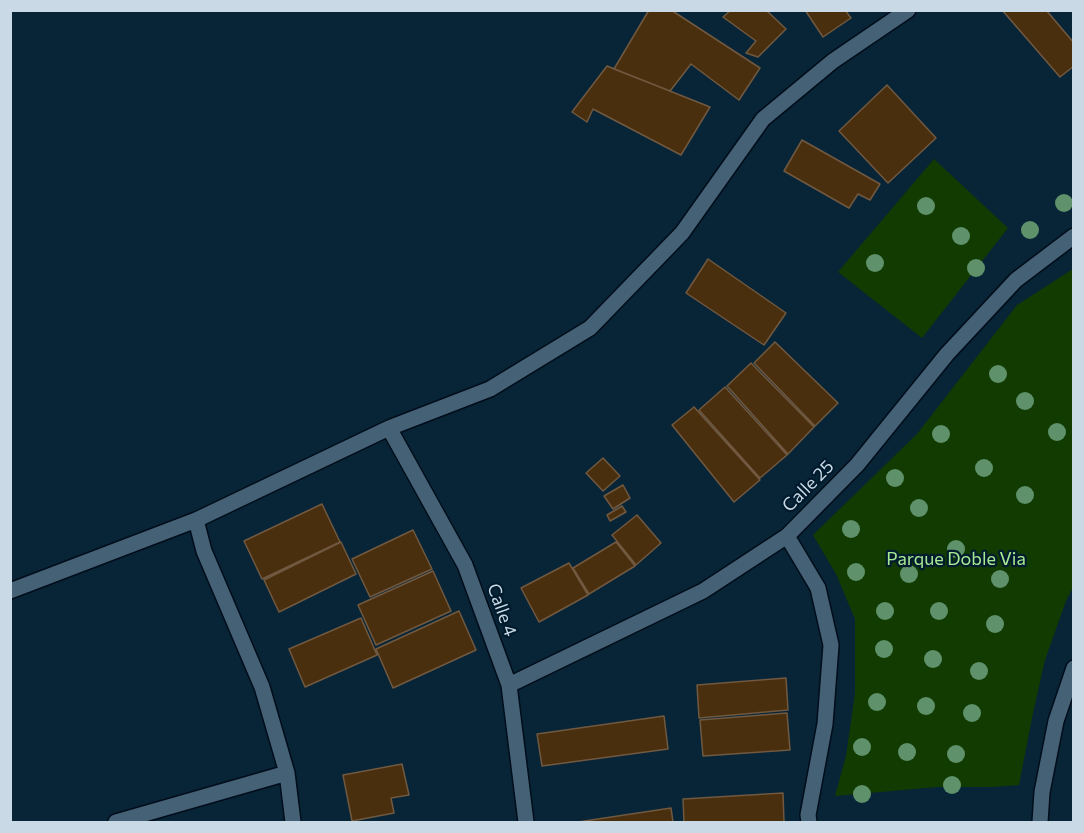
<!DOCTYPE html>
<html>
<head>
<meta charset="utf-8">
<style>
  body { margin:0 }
  #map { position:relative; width:1084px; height:833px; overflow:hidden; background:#082537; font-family:Commissioner,sans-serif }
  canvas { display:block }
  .frame { position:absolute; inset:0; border:12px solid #c9d9e5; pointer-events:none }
</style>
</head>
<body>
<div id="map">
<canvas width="1084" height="833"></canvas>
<div class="frame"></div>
</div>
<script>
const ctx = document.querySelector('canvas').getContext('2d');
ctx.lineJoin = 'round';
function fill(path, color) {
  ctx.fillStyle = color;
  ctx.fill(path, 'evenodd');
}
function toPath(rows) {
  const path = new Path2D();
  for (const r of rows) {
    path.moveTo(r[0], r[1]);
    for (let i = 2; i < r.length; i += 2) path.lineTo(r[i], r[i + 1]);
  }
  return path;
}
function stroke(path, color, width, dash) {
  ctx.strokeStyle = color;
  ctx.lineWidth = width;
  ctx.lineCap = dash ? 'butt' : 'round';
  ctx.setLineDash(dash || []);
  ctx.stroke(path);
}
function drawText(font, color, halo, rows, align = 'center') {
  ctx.font = font + ' Commissioner,sans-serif';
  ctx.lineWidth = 4.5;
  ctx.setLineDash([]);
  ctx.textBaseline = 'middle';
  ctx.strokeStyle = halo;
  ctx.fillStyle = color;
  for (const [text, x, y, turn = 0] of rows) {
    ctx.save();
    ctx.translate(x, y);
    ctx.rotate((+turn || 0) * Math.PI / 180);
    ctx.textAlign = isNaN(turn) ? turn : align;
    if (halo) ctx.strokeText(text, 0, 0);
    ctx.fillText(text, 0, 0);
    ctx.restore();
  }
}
const green = toPath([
  [934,159,1008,228,922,338,838,272],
  [1073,269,1073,587,1066,601,1045,660,1033,713,1019,785,992,787,937,787,835,796,846,756,855,693,855,619,836,574,813,535,917,434,1017,305]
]);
const building = toPath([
  [649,10,671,10,760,68,739,100,691,64,670,91,614,69,649,10],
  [731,10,766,10,786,29,758,57,746,53,756,41,723,17,731,10],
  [805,10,845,10,851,18,823,37,805,10],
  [1002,10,1046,10,1074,43,1074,66,1060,77,1002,10],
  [607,66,710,107,681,155,593,109,587,122,572,112,607,66],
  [887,85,936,138,888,183,839,131,887,85],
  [802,140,880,184,870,200,858,194,849,208,784,171,802,140],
  [708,259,786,313,764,345,686,293,708,259],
  [775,342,838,403,815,426,754,363,775,342],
  [751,363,814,427,788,454,727,386,751,363],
  [725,387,787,455,760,478,699,410,725,387],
  [694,407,760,480,734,502,672,425,694,407],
  [603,458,620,476,603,491,586,473,603,458],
  [623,485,630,498,613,509,604,496,623,485],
  [322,504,340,542,262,579,244,541,322,504],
  [622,506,626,512,610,521,607,515,622,506],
  [637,515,661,543,636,565,612,535,637,515],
  [413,530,432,569,370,597,352,559,413,530],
  [341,542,356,574,279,612,264,580,341,542],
  [616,542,635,566,589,594,573,568,616,542],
  [569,563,588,595,539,622,521,588,569,563],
  [433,571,451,611,376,645,358,605,433,571],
  [459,611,476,650,393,688,376,649,459,611],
  [361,618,377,655,305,687,289,649,361,618],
  [786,678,788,710,699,718,697,685,786,678],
  [787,713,790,750,703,756,700,720,787,713],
  [664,716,668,749,542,766,537,734,664,716],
  [402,764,409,795,391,798,394,813,352,821,343,775,402,764],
  [783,793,784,822,684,822,683,799,783,793],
  [671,808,673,822,578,822,671,808]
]);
const minor = toPath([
  [389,428,465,565,509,685,526,822],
  [196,520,204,551,262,687,287,773,293,822],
  [787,536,818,588,831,645,825,724,808,815,809,822],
  [10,591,196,520,389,428,490,389,590,328,682,233,763,119,833,61,908,10],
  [509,685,703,591,787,536,857,465,947,354,1016,280,1074,236],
  [116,822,287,773],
  [1040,822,1042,792,1056,721,1074,668]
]);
const trees = [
  [1064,203],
  [926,206],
  [1030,230],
  [961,236],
  [875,263],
  [976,268],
  [998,374],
  [1025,401],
  [1057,432],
  [941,434],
  [984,468],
  [895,478],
  [1025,495],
  [919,508],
  [851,529],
  [956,549],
  [856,572],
  [909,574],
  [1000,579],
  [885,611],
  [939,611],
  [995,624],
  [884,649],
  [933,659],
  [979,671],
  [877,702],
  [926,706],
  [972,713],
  [862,747],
  [907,752],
  [956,754],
  [952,785],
  [862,794]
];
const streetNames = [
  ["Calle 25",808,486,-45],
  ["Calle 4",502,610,70]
];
const parkNames = [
  ["Parque Doble Via",956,559]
];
fill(green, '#123b02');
fill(building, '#4a2f0e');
stroke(building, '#705940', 1.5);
stroke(minor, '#000d1a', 18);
stroke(minor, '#446176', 15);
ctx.fillStyle = '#5f916a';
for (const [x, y] of trees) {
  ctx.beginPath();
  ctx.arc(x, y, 9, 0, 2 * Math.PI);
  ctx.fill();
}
drawText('18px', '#c9d9e5', '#001b2d', streetNames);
drawText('18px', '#a7e993', '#001b2d', parkNames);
</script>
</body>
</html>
